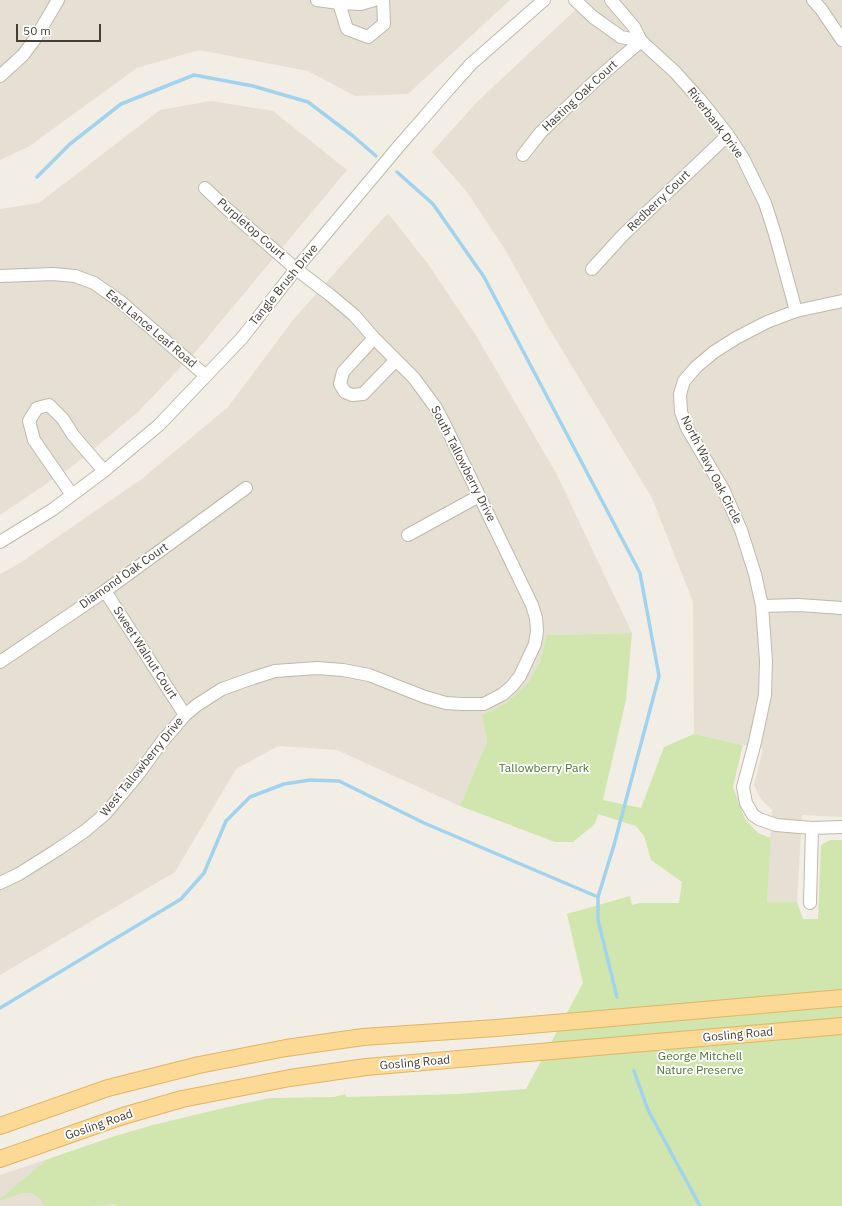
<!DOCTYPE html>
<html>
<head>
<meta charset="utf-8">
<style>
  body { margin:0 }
  #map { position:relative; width:842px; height:1206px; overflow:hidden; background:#f2eee5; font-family:"IBM Plex Sans",sans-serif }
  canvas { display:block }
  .scale { position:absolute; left:16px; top:24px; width:85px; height:18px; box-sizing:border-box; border:2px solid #443e35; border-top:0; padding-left:5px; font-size:12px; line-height:14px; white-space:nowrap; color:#443e35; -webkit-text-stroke:3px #fff; paint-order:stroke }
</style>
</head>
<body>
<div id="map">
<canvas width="842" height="1206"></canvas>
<div class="scale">50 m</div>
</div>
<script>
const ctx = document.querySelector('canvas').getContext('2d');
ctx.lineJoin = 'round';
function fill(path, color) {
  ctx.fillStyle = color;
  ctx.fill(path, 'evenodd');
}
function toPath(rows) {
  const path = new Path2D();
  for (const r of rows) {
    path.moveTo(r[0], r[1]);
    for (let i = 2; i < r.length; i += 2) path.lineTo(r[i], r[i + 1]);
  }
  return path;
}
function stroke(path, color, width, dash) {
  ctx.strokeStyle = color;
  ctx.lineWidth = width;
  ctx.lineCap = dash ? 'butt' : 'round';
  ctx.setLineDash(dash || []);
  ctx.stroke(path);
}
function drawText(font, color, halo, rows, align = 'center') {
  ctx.font = font + ' "IBM Plex Sans",sans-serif';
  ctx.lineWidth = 3.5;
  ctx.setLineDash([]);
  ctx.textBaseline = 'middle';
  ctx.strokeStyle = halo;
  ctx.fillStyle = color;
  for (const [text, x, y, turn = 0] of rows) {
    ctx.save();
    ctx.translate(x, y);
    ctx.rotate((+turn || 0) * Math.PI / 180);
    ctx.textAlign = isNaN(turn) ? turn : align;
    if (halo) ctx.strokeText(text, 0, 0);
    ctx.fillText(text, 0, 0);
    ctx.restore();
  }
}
const residential = toPath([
  [0,0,510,0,408,94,355,96,308,71,199,50,137,68,28,147,0,160],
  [586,0,842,0,842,817,802,815,797,902,767,902,772,810,761,799,754,785,763,749,694,734,693,602,652,498,547,325,506,251,467,192,432,152,478,101],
  [211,101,273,111,347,170,197,350,138,412,74,465,0,515,0,209,39,203,160,110],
  [388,213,428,264,477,337,556,473,632,633,547,635,540,662,527,684,506,703,482,715,487,742,460,806,337,750,278,746,236,769,175,872,0,975,0,574,20,563,143,478,228,407,293,320],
  [48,1159,58,1203,168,1206,0,1206,0,1175]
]);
const green = toPath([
  [632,633,626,700,603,800,641,808,664,747,694,734,743,745,733,787,745,819,758,833,771,838,767,902,797,902,803,919,818,919,821,845,830,840,842,840,842,1206,116,1206,116,1204,90,1206,45,1206,40,1198,32,1193,21,1193,0,1201,0,1199,48,1159,115,1136,153,1125,228,1107,270,1098,334,1097,346,1094,346,1097,458,1094,526,1089,583,983,567,914,630,896,632,905,639,903,679,903,682,882,651,860,644,836,636,826,598,814,595,824,573,842,555,842,460,806,487,742,482,715,506,703,527,684,540,662,547,635]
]);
const stream = toPath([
  [397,172,433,204,484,277,640,573,659,676,614,845,598,897,598,920,617,997],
  [37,177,70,144,121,104,194,75,253,86,308,102,353,136,376,156],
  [0,1008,181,899,204,873,226,821,250,797,284,784,310,780,339,781,424,823,598,897],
  [634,1071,648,1110,700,1206]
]);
const minor = toPath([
  [317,0,339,3,361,4,374,0],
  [575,0,593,17,621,37,641,41],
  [611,0,634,27,641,41,675,72,702,102,728,135,743,158,765,203,775,234,796,311],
  [813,0,821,9,842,40],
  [339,3,347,29,368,37,384,24,383,0],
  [0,76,23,55,35,39,58,0],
  [523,155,541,132,598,78,641,41],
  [592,269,623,235,728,135],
  [0,276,53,274,75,276,94,283,121,302,206,376],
  [842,301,796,311,767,322,736,338,714,352,696,367,684,381,680,394,681,412,687,428,723,489,741,530,755,574,762,606,766,661,765,695,755,742,743,787,746,803,753,815,759,819,776,825,812,828,842,827],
  [374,338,343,372,340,384,345,392,352,395,363,394,396,360],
  [72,495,34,440,29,421,37,408,49,405,63,419,73,435,104,471],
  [408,535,479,496],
  [0,542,52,510,104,471,159,425,242,338,296,269,399,146,447,91,471,64,544,0],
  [105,591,185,715],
  [762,606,799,605,842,608],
  [0,662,105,591,246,488],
  [0,883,19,874,57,850,85,831,105,814,137,776,161,743,185,715,197,705,222,689,253,678,275,671,317,668,343,670,369,675,425,697,446,703,461,704,484,704,503,694,512,686,520,676,535,644,537,631,536,618,532,605,444,423,436,408,414,378,374,338,354,315,330,295,296,269,226,208,205,188],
  [810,903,812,828]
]);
const major = toPath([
  [0,1126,108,1088,199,1065,286,1048,363,1037,496,1028,842,998],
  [0,1159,123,1116,182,1099,290,1078,366,1067,842,1026]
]);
const streetNames = [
  ["Hasting Oak Court",580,96,-43],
  ["Riverbank Drive",715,123,53],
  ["Redberry Court",659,201,-44],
  ["Purpletop Court",251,229,41],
  ["Tangle Brush Drive",284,285,-51],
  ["East Lance Leaf Road",151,329,40],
  ["South Tallowberry Drive",463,464,63],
  ["North Wavy Oak Circle",711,470,63],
  ["Diamond Oak Court",124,576,-35],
  ["Sweet Walnut Court",145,653,57],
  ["West Tallowberry Drive",142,767,-51],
  ["Gosling Road",738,1035,-5],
  ["Gosling Road",415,1063,-5],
  ["Gosling Road",99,1125,-19]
];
const parkNames = [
  ["Tallowberry Park",544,769],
  ["George Mitchell",700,1057],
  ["Nature Preserve",700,1071]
];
fill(residential, '#e6dfd3');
fill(green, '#d0e6ae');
stroke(stream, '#a2d3ee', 3.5);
stroke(minor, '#c0b8ab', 14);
stroke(major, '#e1b564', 18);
stroke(minor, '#fff', 12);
stroke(major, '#fcd994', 16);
drawText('12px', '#443e35', '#fff', streetNames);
drawText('12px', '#4a752a', '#fff', parkNames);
</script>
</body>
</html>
